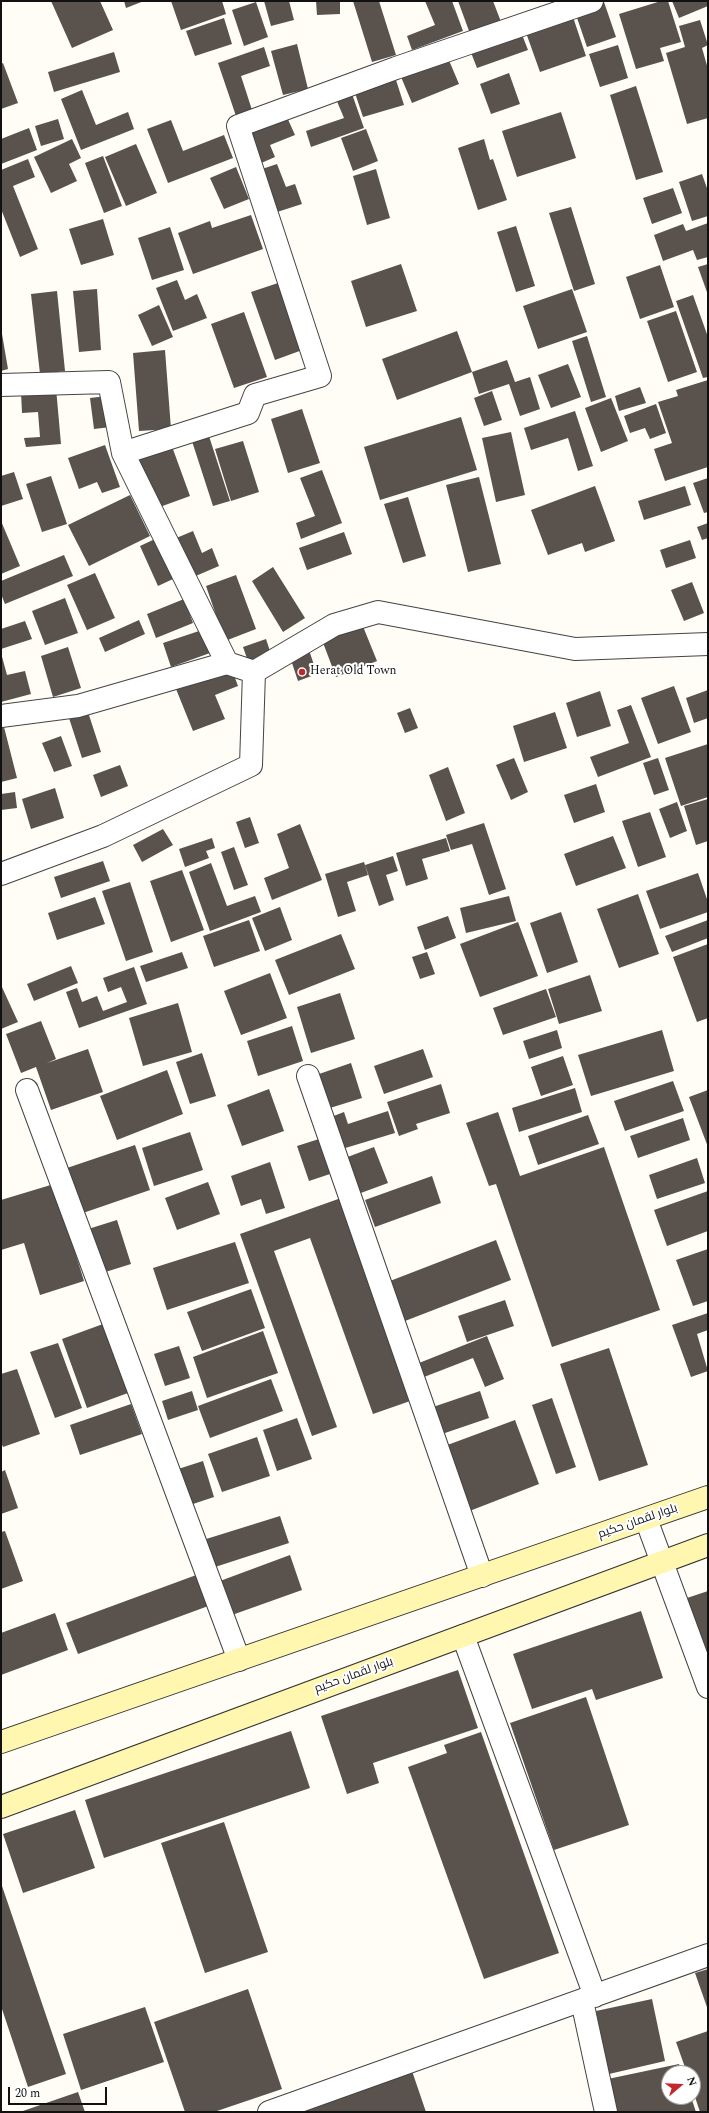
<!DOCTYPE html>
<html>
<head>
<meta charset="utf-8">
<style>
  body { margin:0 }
  #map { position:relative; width:709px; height:2113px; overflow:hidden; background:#fffdf5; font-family:Spectral,serif }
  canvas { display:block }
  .frame { position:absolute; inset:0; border:2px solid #111; pointer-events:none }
  .north { position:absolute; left:661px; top:2065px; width:40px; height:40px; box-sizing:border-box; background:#fff; border:1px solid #a0a0a0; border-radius:50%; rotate:71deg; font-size:11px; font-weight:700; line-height:16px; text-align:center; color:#111 }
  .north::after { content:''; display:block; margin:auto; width:14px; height:18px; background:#c4262e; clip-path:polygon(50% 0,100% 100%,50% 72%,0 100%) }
  .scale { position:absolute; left:8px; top:2087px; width:99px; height:18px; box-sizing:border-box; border:2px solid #111; border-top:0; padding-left:5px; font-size:12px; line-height:14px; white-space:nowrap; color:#111; -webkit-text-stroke:3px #fff; paint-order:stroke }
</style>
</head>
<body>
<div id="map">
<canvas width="709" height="2113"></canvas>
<div class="frame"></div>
<div class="north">N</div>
<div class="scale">20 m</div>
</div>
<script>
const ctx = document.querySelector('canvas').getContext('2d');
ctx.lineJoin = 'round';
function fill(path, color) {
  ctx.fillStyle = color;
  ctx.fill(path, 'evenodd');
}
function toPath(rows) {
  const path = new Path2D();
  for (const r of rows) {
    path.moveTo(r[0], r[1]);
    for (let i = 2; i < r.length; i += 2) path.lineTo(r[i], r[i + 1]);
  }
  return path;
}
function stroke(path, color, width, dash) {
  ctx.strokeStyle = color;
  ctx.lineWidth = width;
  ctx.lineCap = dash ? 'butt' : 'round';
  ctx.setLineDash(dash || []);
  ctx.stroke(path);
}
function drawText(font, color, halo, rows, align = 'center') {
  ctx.font = font + ' Spectral,Cairo,serif';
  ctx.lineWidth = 4;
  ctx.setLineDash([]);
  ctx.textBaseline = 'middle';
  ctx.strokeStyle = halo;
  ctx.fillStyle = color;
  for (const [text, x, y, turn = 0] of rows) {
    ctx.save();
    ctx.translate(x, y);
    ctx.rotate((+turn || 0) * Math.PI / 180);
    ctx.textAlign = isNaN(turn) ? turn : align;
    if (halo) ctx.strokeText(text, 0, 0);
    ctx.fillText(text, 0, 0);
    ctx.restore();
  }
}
const building = toPath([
  [51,1,100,1,113,30,72,48],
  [124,1,144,1,126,8],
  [171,1,222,1,226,14,181,30],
  [264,1,289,1,294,20,271,26],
  [316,1,340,1,340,14,317,15],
  [353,1,379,1,396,55,372,62],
  [425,1,452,1,463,31,412,50,407,36,435,25],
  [458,1,493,1,503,27,472,39],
  [661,1,668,1,681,42,660,48,664,61,636,69,619,14],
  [672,1,708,1,708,6,679,18],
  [256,2,268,37,244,46,232,10],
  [604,2,616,37,587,47,575,12],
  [571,11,586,56,540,72,524,27],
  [224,18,232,44,195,56,186,31],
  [700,20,708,45,702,48,708,69,708,118,687,124,666,53,685,47,679,26],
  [521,32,528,50,477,68,470,50],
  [297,44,308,89,283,95,271,51],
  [618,45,628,78,600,87,589,54],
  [264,47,270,66,241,76,252,110,236,116,218,63],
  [114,52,120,72,54,92,48,72],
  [448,58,459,84,412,103,401,77],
  [3,63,18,103,1,109,1,64],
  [509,73,520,104,491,114,480,84],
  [396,80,404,105,363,117,355,93],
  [636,86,663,172,636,180,610,95],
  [82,90,96,125,128,112,134,129,81,150,61,99],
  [352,94,364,128,311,147,306,131,344,118,336,99],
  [561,112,576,158,517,177,502,131],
  [286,115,295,135,270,145,275,157,259,164,245,132],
  [58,119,64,139,41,146,35,126],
  [171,120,183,151,224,135,233,158,168,183,147,129],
  [29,128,37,150,1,164,1,139],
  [366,129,378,161,353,171,341,138],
  [72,139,81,158,69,164,77,181,51,193,34,157],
  [484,139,490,160,493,159,507,200,478,210,458,148],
  [136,144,157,193,126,206,105,157],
  [103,156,122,206,104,213,85,163],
  [28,159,35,177,13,186,38,249,20,257,1,209,1,170],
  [277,164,286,187,295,184,302,204,274,213,259,170],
  [236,167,249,199,224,209,210,178],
  [376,169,390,218,367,225,353,176],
  [702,174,708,191,708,216,692,221,679,182],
  [673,188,682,213,652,224,643,198],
  [571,207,595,284,574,291,549,213],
  [251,215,263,249,193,274,178,233,210,221,212,228],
  [103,219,114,255,81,265,69,229],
  [708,223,708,257,697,260,693,250,663,261,654,235,683,224,686,231],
  [516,226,535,286,516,292,497,232],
  [170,227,184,270,152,280,138,238],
  [401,264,417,311,366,327,351,281],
  [708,264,708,295,698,267],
  [660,265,674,307,640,319,626,277],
  [177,280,185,300,197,294,207,318,173,331,156,288],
  [281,282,305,349,275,360,251,292],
  [97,289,101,350,79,352,73,291],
  [572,289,587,332,538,349,523,306],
  [57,291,65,371,40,374,31,294],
  [693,295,708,337,708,377,703,378,676,301],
  [159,305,173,337,152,346,138,315],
  [676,311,697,372,668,382,647,321],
  [244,312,267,377,234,388,211,324],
  [457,331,472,372,397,400,382,359],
  [2,334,8,369,1,371,1,335],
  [587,336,606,397,591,402,572,341],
  [165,350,171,429,139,431,133,353],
  [507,360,515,382,530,377,540,409,520,416,509,384,479,394,472,372],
  [568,364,581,397,551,408,538,375],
  [708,380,708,467,665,481,654,449,672,443,658,402,678,396,676,390],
  [640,387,646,403,619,411,615,396],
  [56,388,61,444,26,447,24,438,40,437,38,412,22,413,21,392],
  [492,391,502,420,484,426,474,398],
  [107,396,111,427,94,429,90,398],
  [611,398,628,441,601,452,585,408],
  [656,404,666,433,650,439,645,428,630,433,624,416],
  [302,409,320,463,288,473,271,419],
  [575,411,593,466,578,471,568,438,531,450,524,428],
  [461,417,477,470,380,500,364,447],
  [207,430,230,501,213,506,190,435],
  [511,432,525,495,496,502,482,438],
  [170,441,190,496,157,508,137,453],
  [243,441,259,492,231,501,215,449],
  [105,445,120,487,102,493,97,482,79,489,68,458],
  [322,470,342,523,301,539,296,523,315,516,300,478],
  [14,472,23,499,1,506,1,476],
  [51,476,67,524,42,532,26,484],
  [479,477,501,564,468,572,446,485],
  [708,478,708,512,704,513,693,483],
  [595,486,615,541,585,552,582,543,548,555,531,510],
  [685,486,691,505,644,520,638,501],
  [130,495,150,536,89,566,68,525],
  [408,497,426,556,403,563,384,504],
  [1,521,20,566,1,574],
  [708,523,708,538,702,540,697,527],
  [193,531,202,553,212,548,219,566,191,578,174,539],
  [344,532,352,554,307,570,299,548],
  [155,539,173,579,158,586,140,546],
  [690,540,696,558,666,568,660,550],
  [64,555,73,576,5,604,1,594,1,581],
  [273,567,305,618,283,632,252,581],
  [95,573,115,618,87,630,67,585],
  [236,575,256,629,225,641,206,586],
  [692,582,704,613,684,621,671,590],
  [65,598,78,633,45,645,32,611],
  [184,599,193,623,156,638,147,614],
  [139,620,145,634,105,652,99,638],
  [25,621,32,639,1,649,1,629],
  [362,624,377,661,336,677,322,640],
  [202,630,210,653,171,667,163,643],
  [266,639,273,660,250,667,243,647],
  [68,647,81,688,53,697,41,656],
  [309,650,317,674,298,681,290,657],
  [1,653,7,675,25,671,31,694,1,702],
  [231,667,238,686,215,695,225,719,193,731,176,689],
  [674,686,691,732,658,744,641,698],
  [708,690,708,718,694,723,686,698],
  [600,691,611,726,577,737,566,703],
  [631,705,651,757,598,777,590,757,629,743,617,710],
  [410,708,418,728,405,733,397,713],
  [88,712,101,752,82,758,69,718],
  [555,712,567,748,524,762,513,726],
  [1,727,4,727,17,778,1,782],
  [61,736,72,766,54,772,42,743],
  [708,744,708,797,681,806,665,758],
  [514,758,528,792,511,800,496,765],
  [658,758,669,790,654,795,643,763],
  [120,765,128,786,101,797,93,775],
  [448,767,465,813,446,821,429,775],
  [596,784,605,812,574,823,564,795],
  [55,788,64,818,31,829,22,799],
  [15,792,17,808,1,810,1,794],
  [708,799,708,841,696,845,684,806],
  [677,802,687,831,670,838,659,809],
  [650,812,666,857,638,867,622,821],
  [250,817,259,843,245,848,236,822],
  [484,823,506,889,489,895,472,844,451,850,446,835],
  [300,824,322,880,272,900,264,878,289,868,277,834],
  [163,829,173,845,142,862,133,845],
  [613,836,626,868,576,886,564,854],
  [212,838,215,848,206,851,209,858,185,867,179,849],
  [446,838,450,851,422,859,428,879,406,886,396,853],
  [234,847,248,885,234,890,221,852],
  [393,856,398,871,386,875,394,900,379,906,365,865],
  [103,861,110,881,61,898,54,877],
  [364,862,368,875,347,882,356,911,338,917,325,874],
  [211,863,227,906,255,896,261,912,210,931,189,872],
  [182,870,204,930,171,942,150,881],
  [698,873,708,902,708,912,660,929,646,891],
  [130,882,153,952,126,961,102,891],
  [638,894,659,954,619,968,597,909],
  [509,896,516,921,466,933,460,908],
  [95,897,105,924,57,940,48,913],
  [280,907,292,940,265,951,252,918],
  [561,912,578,962,547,973,530,923],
  [448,916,456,938,425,950,417,927],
  [249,920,260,951,214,967,203,936],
  [708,920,708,938,672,952,665,936],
  [518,922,538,976,480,997,460,944],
  [341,934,355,969,289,995,275,960],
  [708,944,708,1018,697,1022,673,957],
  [182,952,188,968,146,982,140,966],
  [427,952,435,974,420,979,412,957],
  [71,966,78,983,34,1001,27,984],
  [134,967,147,1004,79,1028,66,992,77,988,82,1002,97,996,103,1011,127,1002,121,987,108,992,103,978],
  [270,973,287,1018,241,1035,224,991],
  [590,975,602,1011,559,1024,548,989],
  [1,985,18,1022,1,1029],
  [546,989,556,1017,503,1035,493,1008],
  [340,993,355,1039,311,1053,297,1007],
  [178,1003,192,1052,143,1066,129,1018],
  [41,1021,56,1059,47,1063,88,1049,103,1092,51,1110,36,1067,21,1073,6,1034],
  [292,1026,303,1061,258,1076,247,1041],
  [557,1030,562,1048,529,1059,523,1041],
  [662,1030,674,1071,591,1096,578,1055],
  [423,1049,433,1077,384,1094,374,1066],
  [202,1053,216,1096,190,1104,176,1062],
  [563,1056,573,1085,541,1096,531,1067],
  [351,1063,362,1098,330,1108,319,1074],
  [167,1070,183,1114,117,1140,100,1096],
  [673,1081,684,1111,625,1131,614,1101],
  [441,1084,450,1113,416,1124,418,1129,399,1136,387,1102],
  [575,1088,582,1112,519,1132,512,1108],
  [269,1089,284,1131,242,1146,227,1105],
  [708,1090,708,1147,689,1097],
  [388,1111,395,1133,342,1149,331,1117,344,1112,348,1124],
  [498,1112,520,1176,604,1147,660,1310,552,1347,496,1184,489,1186,466,1123],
  [588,1115,599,1144,538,1165,528,1136],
  [683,1118,690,1140,638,1158,630,1136],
  [190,1132,203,1170,154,1186,142,1148],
  [319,1139,330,1174,309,1181,297,1146],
  [135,1145,150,1190,80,1214,64,1169],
  [374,1147,388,1183,358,1194,345,1158],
  [697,1158,705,1183,657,1199,649,1175],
  [270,1162,285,1208,266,1214,261,1199,241,1206,231,1176],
  [432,1176,441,1203,375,1227,365,1200],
  [208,1182,220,1214,177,1230,165,1198],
  [54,1184,84,1281,40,1295,24,1243,1,1250,1,1200],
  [708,1191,708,1231,667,1246,654,1210],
  [341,1198,413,1400,373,1414,310,1238,274,1251,337,1427,312,1436,240,1234],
  [117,1220,131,1264,99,1274,85,1230],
  [496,1240,511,1280,405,1321,390,1281],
  [235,1242,249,1283,167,1310,153,1268],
  [708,1249,708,1301,693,1306,676,1260],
  [251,1289,265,1328,202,1351,187,1312],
  [505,1300,514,1326,467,1342,458,1316],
  [708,1313,708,1330,697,1334,708,1371,691,1377,672,1325],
  [103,1324,128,1393,87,1408,62,1339],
  [263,1331,278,1373,207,1398,193,1357],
  [487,1336,504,1379,485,1387,473,1358,424,1377,419,1363],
  [58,1343,82,1408,55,1418,30,1352],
  [179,1346,190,1378,165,1386,154,1354],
  [609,1348,648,1465,599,1481,560,1364],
  [17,1369,40,1434,3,1447,1,1442,1,1374],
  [271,1379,283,1411,210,1438,198,1406],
  [192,1391,198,1410,168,1420,162,1401],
  [480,1391,489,1418,442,1434,433,1407],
  [552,1398,576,1467,556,1474,532,1405],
  [131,1404,142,1434,80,1455,70,1425],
  [297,1418,312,1459,277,1471,263,1430],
  [515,1420,539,1484,467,1512,442,1447],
  [257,1437,270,1476,222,1492,208,1454],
  [203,1461,214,1497,184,1507,172,1471],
  [5,1470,18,1508,1,1514,1,1472],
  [280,1516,289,1543,212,1568,203,1540],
  [5,1531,23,1581,1,1589,1,1532],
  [290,1555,302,1590,232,1615,220,1581],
  [199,1574,211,1605,78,1654,66,1623],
  [708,1591,708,1669,684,1599],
  [641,1611,663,1678,596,1700,592,1689,532,1709,513,1654],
  [55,1613,68,1650,1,1675,1,1633],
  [458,1670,478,1728,373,1763,379,1783,347,1794,321,1716],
  [586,1697,629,1825,554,1850,510,1723],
  [291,1731,310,1788,104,1858,85,1800],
  [481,1732,559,1953,484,1979,408,1767,447,1753,444,1745],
  [75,1810,95,1868,23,1893,3,1834],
  [224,1822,268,1952,205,1973,161,1843],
  [1,1883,66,2074,28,2087,1,2006],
  [708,1969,708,2010,695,1973],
  [248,1989,282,2089,214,2112,185,2112,154,2022],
  [652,1999,665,2061,609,2074,596,2011],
  [145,2007,164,2062,81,2090,63,2034],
  [708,2031,708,2112,700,2112,693,2091,693,2073,687,2073,676,2042],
  [679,2064,682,2073,669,2073,669,2097,691,2097,696,2112,610,2112,603,2080],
  [412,2071,426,2112,290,2112],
  [78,2092,85,2112,20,2112]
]);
const street = toPath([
  [1,385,109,382,123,453,227,663],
  [123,453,248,413,255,395,320,376,238,126,396,68,592,1],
  [1,716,78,706,227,663,254,672,334,625,378,612,575,649,708,644],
  [1,874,103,836,251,765,254,672],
  [308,1076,482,1576],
  [27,1090,239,1660],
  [646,1519,708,1687],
  [463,1636,595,1996],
  [582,2001,606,2112],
  [269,2112,708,1955]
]);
const secondary = toPath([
  [1,1742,708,1497],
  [1,1807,708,1545]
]);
const markers = [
  [302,672,4,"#c4262e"]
];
const poiNames = [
  ["Herat Old Town",310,672]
];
const streetNames = [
  ["بلوار لقمان حکیم",638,1522,-19],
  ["بلوار لقمان حکیم",354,1676,-20]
];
fill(building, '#5a524d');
stroke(street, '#444', 24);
stroke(secondary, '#333', 24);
stroke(street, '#fff', 22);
stroke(secondary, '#fff6b0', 22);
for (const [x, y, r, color] of markers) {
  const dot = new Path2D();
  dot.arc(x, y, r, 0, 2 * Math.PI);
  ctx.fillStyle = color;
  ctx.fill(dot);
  stroke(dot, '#fff', 1.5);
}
drawText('12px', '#111', '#fff', poiNames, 'left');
drawText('12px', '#111', '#fff', streetNames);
</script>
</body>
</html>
